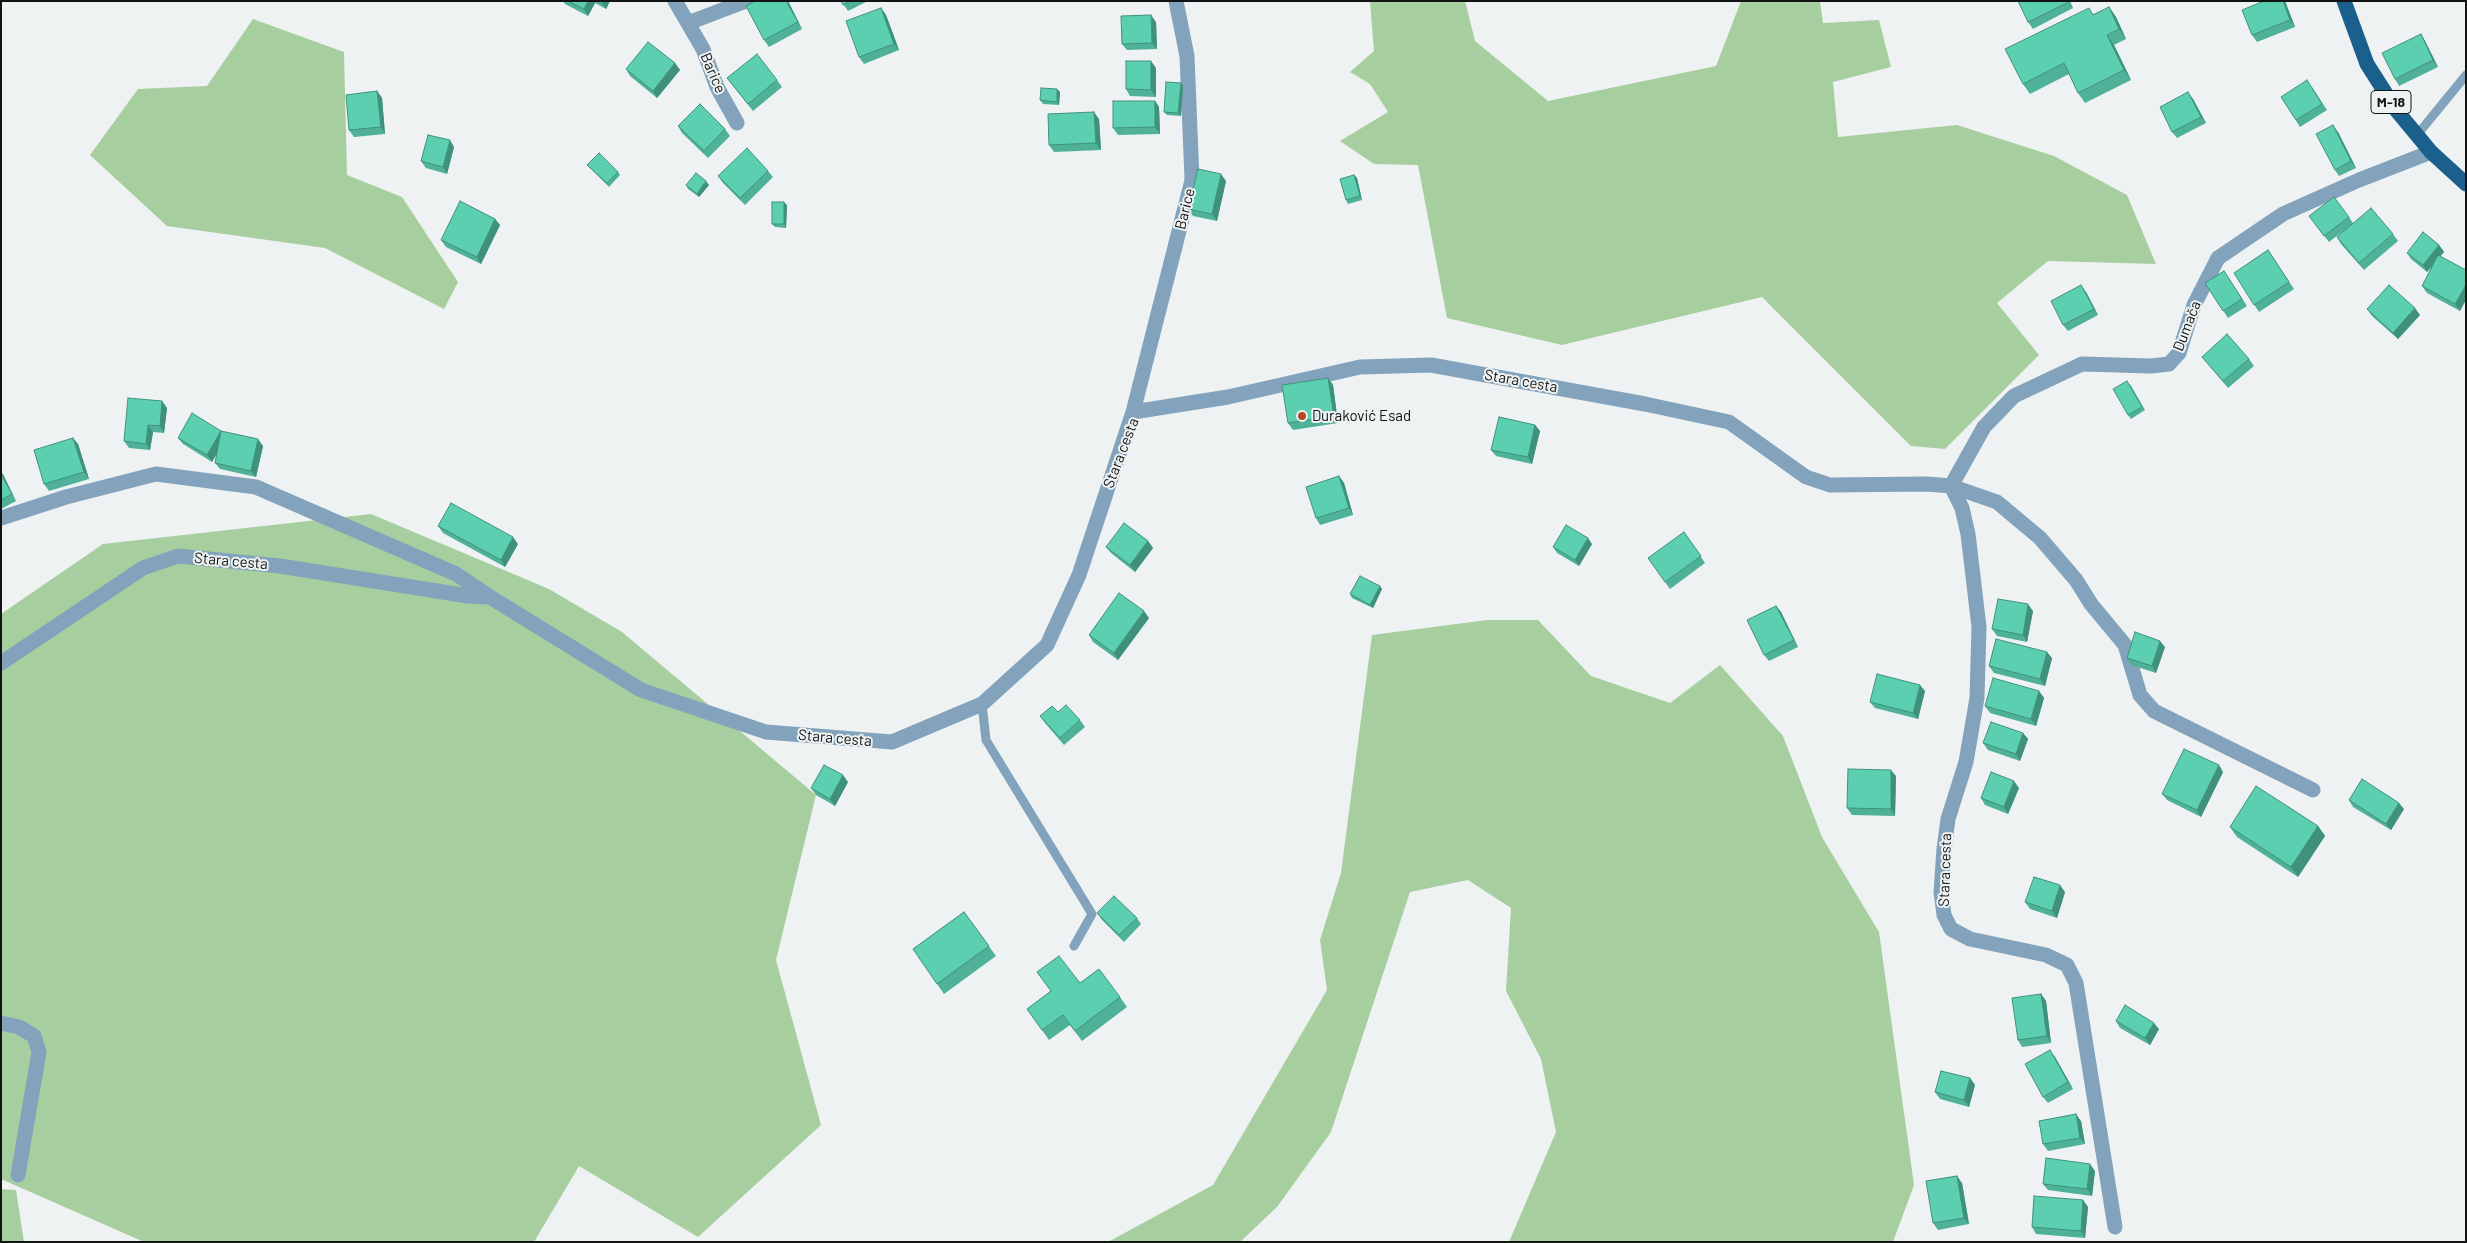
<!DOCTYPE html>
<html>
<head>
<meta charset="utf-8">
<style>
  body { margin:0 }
  #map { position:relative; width:2467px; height:1243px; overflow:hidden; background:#eef2f3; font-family:Barlow,sans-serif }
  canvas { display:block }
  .frame { position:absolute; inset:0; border:2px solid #121414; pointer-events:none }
</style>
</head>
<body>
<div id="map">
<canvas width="2467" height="1243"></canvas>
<div class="frame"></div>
</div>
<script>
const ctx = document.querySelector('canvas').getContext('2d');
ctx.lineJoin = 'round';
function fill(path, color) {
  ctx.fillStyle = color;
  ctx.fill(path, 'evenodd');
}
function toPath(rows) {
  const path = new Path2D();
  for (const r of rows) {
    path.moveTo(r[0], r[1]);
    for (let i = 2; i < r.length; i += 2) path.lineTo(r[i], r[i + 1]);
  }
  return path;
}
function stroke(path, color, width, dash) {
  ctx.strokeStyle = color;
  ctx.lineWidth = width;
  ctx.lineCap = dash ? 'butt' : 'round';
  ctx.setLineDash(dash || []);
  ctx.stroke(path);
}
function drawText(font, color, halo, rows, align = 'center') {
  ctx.font = font + ' Barlow,sans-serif';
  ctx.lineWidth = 4;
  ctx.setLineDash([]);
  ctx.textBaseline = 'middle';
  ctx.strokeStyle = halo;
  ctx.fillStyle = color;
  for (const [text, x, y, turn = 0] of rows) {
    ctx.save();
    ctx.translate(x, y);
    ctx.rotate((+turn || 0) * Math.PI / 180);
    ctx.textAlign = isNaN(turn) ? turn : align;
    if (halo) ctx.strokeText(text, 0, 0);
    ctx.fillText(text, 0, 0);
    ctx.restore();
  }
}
const green = toPath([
  [1370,1,1465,1,1475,41,1548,101,1716,66,1741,1,1820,1,1823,23,1879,20,1891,67,1833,82,1838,137,1957,125,2054,156,2127,195,2156,264,2048,261,1997,303,2039,355,1945,449,1911,446,1762,297,1562,345,1447,318,1418,165,1374,164,1340,141,1388,112,1370,84,1350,72,1374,51],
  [253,19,344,52,347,175,402,197,458,282,444,309,325,248,167,226,90,155,138,89,207,86],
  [371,514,549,589,622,632,816,795,776,960,821,1125,698,1237,579,1166,534,1242,144,1242,1,1179,1,614,103,544],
  [1487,620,1538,620,1591,676,1670,703,1720,665,1783,736,1822,837,1879,932,1914,1185,1893,1242,1509,1242,1556,1132,1541,1059,1506,991,1511,908,1468,880,1410,892,1331,1132,1277,1207,1240,1242,1108,1242,1213,1185,1327,990,1320,940,1341,873,1372,635],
  [1,1189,16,1190,24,1242,1,1242]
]);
const lane = toPath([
  [2417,135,2466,75],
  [982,704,986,740,1092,914,1074,946]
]);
const street = toPath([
  [675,1,703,49,717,87,737,123],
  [688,23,746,1],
  [1133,412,1192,180,1187,56,1176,1],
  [1,518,66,497,156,474,256,487,456,574,489,596],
  [1,663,143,568,178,556,280,566,468,596,490,597,641,690,766,732,892,742,982,704,1047,645,1079,575,1133,412,1228,397,1360,367,1431,365,1645,404,1729,422,1806,477,1830,485,1927,484,1951,486,1997,502,2040,538,2076,580,2091,604,2125,645,2140,695,2154,711,2313,790],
  [1,1023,19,1027,34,1036,39,1052,18,1175],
  [2115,1227,2076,983,2067,965,2046,955,1970,939,1951,929,1944,915,1941,892,1944,849,1948,819,1966,762,1977,698,1979,627,1968,534,1962,508,1951,486,1984,427,2014,396,2082,364,2151,366,2169,364,2179,353,2194,305,2218,258,2283,214,2359,180,2431,152]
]);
const primary = toPath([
  [2344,1,2367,64,2397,111,2431,152,2466,184]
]);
const wall = toPath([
  [563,1,610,1,606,9,595,3,588,16,565,4],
  [788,1,802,29,769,47,764,40],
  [841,1,868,1,848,11],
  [2018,1,2070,1,2073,8,2033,29,2028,22],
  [2285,1,2295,27,2257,42,2252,35],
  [2109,7,2116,17,2126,39,2114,45,2131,80,2085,103,2078,93,2069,74,2030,94,2023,84,2094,14],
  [881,8,886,15,899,50,864,64,859,57],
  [1156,22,1157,49,1127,50,1122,44],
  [2421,34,2425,41,2438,67,2399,86,2395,79],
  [675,63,680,70,657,98,630,76,626,69],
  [1156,68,1156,97,1130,96,1126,89],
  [727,78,777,80,782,87,753,111],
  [1181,83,1183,86,1181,116,1167,115,1164,112],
  [2312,87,2327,110,2300,127,2281,97],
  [1057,89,1060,92,1059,105,1043,104,1040,100],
  [377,91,382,98,385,134,354,137,349,130],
  [2193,99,2206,123,2177,138,2172,132],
  [1155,101,1159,107,1160,134,1118,135,1113,128],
  [1099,119,1101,150,1054,152,1049,145],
  [678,126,725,129,730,136,708,158,682,133],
  [2338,132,2356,168,2339,176,2335,170],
  [454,147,447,174,426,168,421,161],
  [587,165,618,172,620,175,609,187],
  [768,171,773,177,745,205,723,183,718,176],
  [1354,175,1357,178,1362,200,1348,204,1346,200],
  [1226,181,1217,221,1193,216,1188,209],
  [686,185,709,185,699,197,688,189],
  [787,205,786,228,775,227,772,224],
  [2349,217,2353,223,2393,234,2398,241,2364,270,2341,244,2337,237,2346,229,2329,242,2314,223],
  [495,219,500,225,481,264,446,247,441,240],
  [2439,245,2444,252,2440,256,2460,311,2427,293,2422,286,2434,264,2427,272,2411,259,2407,253],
  [2268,250,2294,289,2259,312,2234,273],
  [2224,271,2247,306,2228,318,2205,283],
  [2086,292,2098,315,2068,331,2063,325],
  [2367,309,2420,315,2398,339,2372,316],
  [2202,357,2249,359,2254,366,2228,388,2207,363],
  [1328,378,1333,385,1338,423,1293,430,1288,423],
  [2130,384,2145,410,2131,419,2128,415],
  [162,401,167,408,164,433,153,432,150,450,129,448,124,441],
  [1535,425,1540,431,1532,464,1496,456,1491,450],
  [221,432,263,446,256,477,220,469,215,463,217,453,212,462,183,444,178,438],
  [73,438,78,444,89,479,49,491,44,484],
  [1,472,16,501,1,509],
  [1339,476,1344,483,1353,515,1320,525,1316,518],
  [438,526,518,544,505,567,443,533],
  [1684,532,1705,563,1670,589,1648,558],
  [1148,541,1153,548,1135,572,1111,553,1106,547],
  [1592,544,1579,566,1557,553,1553,547],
  [1382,589,1373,608,1352,598,1350,594],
  [1776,606,1781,612,1798,647,1769,661,1764,655],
  [2033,611,2027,642,1997,636,1992,629],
  [1149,618,1118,660,1093,642,1089,635],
  [2165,647,2156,673,2131,665,2127,658],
  [2052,658,2045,686,1994,673,1989,666],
  [1925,691,1918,719,1875,708,1870,702],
  [2039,691,2044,698,2036,726,1990,713,1985,706],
  [1058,712,1080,720,1085,727,1064,745,1045,723,1040,716],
  [2023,733,2028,739,2020,761,1988,750,1983,743],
  [2223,772,2201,817,2167,800,2162,794],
  [1896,776,1895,816,1852,815,1847,808],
  [848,782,835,806,816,795,811,788],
  [2019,788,2008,814,1985,805,1981,798],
  [2349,800,2404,809,2391,830,2353,807],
  [2318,826,2325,836,2298,877,2237,837,2230,827],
  [2065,892,2057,918,2030,909,2025,902],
  [964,912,996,956,944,994,913,949],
  [1097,913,1137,918,1141,924,1124,942,1102,920],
  [1037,972,1080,983,1120,997,1127,1007,1082,1041,1070,1025,1049,1040,1027,1009,1051,991],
  [2041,994,2046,1001,2051,1043,2022,1047,2018,1040],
  [2116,1021,2159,1029,2150,1045,2120,1028],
  [2055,1057,2073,1089,2048,1103,2043,1097],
  [1970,1078,1975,1085,1969,1107,1940,1099,1935,1092],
  [2081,1121,2085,1144,2048,1151,2043,1144],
  [2095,1171,2092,1196,2048,1190,2043,1184],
  [1962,1183,1969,1224,1938,1230,1933,1223],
  [2083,1200,2088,1207,2085,1238,2036,1234,2032,1227]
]);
const shadedWall = toPath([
  [588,1,594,1,595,3,588,16,584,9],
  [602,1,610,1,606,9,601,2],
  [786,1,788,1,802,29],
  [2283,1,2285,1,2295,27,2290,20],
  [2109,7,2116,17,2126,39,2119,29],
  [881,8,886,15,899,50,894,44],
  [1151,15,1156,22,1157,49,1152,43],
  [2421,34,2425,41,2438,67,2433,60],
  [2107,35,2114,45,2131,80,2124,70],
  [1151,61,1156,68,1156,97,1151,90],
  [675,63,680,70,657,98,653,91],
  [1181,83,1183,86,1181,116,1178,113],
  [1057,89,1060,92,1059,105,1057,102],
  [377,91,382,98,385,134,381,127],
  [2188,92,2193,99,2206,123,2201,117],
  [1155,101,1159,107,1160,134,1155,127],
  [1094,112,1099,119,1101,150,1096,143],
  [2333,125,2338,132,2356,168,2351,161],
  [450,140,454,147,447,174,443,167],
  [1221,174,1226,181,1217,221,1212,214],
  [1354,175,1357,178,1362,200,1360,196],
  [706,181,709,185,699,197,697,194],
  [784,202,787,205,786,228,784,224],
  [495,219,500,225,481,264,477,257],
  [2439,245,2444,252,2427,272,2423,265],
  [2081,285,2086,292,2098,315,2094,309],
  [2466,285,2466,300,2460,311,2455,304],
  [2415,308,2420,315,2398,339,2393,333],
  [1328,378,1333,385,1338,423,1334,416],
  [162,401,167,408,164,433,160,426],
  [148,425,153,432,150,450,146,444],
  [1535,425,1540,431,1532,464,1528,457],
  [221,431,226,438,212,462,207,455],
  [73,438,78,444,89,479,84,472],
  [258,439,263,446,256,477,251,471],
  [1,472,3,474,16,501,12,494,1,474],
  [1339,476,1344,483,1353,515,1349,508],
  [513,537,518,544,505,567,501,560],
  [1588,538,1592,544,1579,566,1575,560],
  [1148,541,1153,548,1135,572,1130,565],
  [1380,586,1382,589,1373,608,1370,605],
  [2028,604,2033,611,2027,642,2023,635],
  [1776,606,1781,612,1798,647,1794,640],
  [1144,611,1149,618,1118,660,1114,653],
  [2160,641,2165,647,2156,673,2152,666],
  [2047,652,2052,658,2045,686,2040,679],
  [1920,685,1925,691,1918,719,1913,713],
  [2039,691,2044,698,2036,726,2031,719],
  [2023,733,2028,739,2020,761,2016,754],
  [2219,765,2223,772,2201,817,2197,810],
  [1891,770,1896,776,1895,816,1891,809],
  [843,775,848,782,835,806,830,799],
  [2014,781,2019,788,2008,814,2004,807],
  [2399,803,2404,809,2391,830,2386,824],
  [2318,826,2325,836,2298,877,2291,867],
  [2060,885,2065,892,2057,918,2052,911],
  [2041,994,2046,1001,2051,1043,2047,1036],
  [2154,1023,2159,1029,2150,1045,2145,1038],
  [2050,1050,2055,1057,2073,1089,2068,1082],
  [1970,1078,1975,1085,1969,1107,1964,1100],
  [2076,1114,2081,1121,2085,1144,2080,1138],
  [2090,1164,2095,1171,2092,1196,2087,1189],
  [1957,1176,1962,1183,1969,1224,1964,1218],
  [2083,1200,2088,1207,2085,1238,2081,1231]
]);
const building = toPath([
  [568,1,588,1,584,9,568,1],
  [755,1,786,1,798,22,764,40,746,6,755,1],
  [841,1,850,1,843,5,841,1],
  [2018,1,2068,1,2069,2,2028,22,2018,1],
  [2264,1,2283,1,2290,20,2252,35,2242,10,2264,1],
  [2109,7,2119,29,2107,35,2124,70,2078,93,2064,63,2023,84,2005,49,2089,8,2093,15,2109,7],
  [881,8,894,44,859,57,846,21,881,8],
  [1151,15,1152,43,1122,44,1121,16,1151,15],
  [2421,34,2433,60,2395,79,2382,53,2421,34],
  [648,42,675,63,653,91,626,69,648,42],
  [757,54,777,80,748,104,727,78,757,54],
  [1126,61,1151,61,1151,90,1126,89,1126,61],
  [2307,80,2322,104,2296,120,2281,97,2307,80],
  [1166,82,1181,83,1178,113,1164,112,1166,82],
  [1041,88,1057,89,1057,102,1040,100,1041,88],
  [377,91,381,127,349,130,346,95,377,91],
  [2188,92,2201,117,2172,132,2160,107,2188,92],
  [1113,101,1155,101,1155,127,1113,128,1113,101],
  [700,104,725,129,704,151,678,126,700,104],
  [1094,112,1096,143,1049,145,1048,114,1094,112],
  [2333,125,2351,161,2335,170,2316,134,2333,125],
  [428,135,450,140,443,167,421,161,428,135],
  [747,148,768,171,740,198,718,176,747,148],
  [599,153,618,172,607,183,587,165,599,153],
  [1198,169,1221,174,1212,214,1188,209,1198,169],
  [696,173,706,181,697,194,686,185,696,173],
  [1354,175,1360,196,1346,200,1340,179,1354,175],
  [2334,197,2349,217,2324,236,2309,216,2334,197],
  [460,201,495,219,477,257,441,240,460,201],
  [772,202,784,202,784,224,772,224,772,202],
  [2371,208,2393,234,2359,263,2337,237,2371,208],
  [2423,232,2439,245,2423,265,2407,253,2423,232],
  [2268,250,2289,282,2254,305,2234,273,2268,250],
  [2438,255,2466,270,2466,285,2455,304,2422,286,2438,255],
  [2224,271,2242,299,2223,311,2205,283,2224,271],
  [2081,285,2094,309,2063,325,2051,301,2081,285],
  [2389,285,2415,308,2393,333,2367,309,2389,285],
  [2227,334,2249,359,2223,381,2202,357,2227,334],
  [1328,378,1334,416,1288,423,1282,385,1328,378],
  [2127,381,2142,407,2128,415,2113,389,2127,381],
  [128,398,162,401,160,426,148,425,146,444,124,441,128,398],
  [192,413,221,431,207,455,178,438,192,413],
  [1499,417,1535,425,1528,457,1491,450,1499,417],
  [221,431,258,439,251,471,215,463,221,431],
  [73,438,84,472,44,484,34,450,73,438],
  [1,474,12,494,1,500,1,474],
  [1339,476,1349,508,1316,518,1306,487,1339,476],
  [451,503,513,537,501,560,438,526,451,503],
  [1124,523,1148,541,1130,565,1106,547,1124,523],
  [1566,525,1588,538,1575,560,1553,547,1566,525],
  [1684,532,1701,556,1665,582,1648,558,1684,532],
  [1360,576,1380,586,1370,605,1350,594,1360,576],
  [1119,593,1144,611,1114,653,1089,635,1119,593],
  [1998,599,2028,604,2023,635,1992,629,1998,599],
  [1776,606,1794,640,1764,655,1747,620,1776,606],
  [2135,632,2160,641,2152,666,2127,658,2135,632],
  [1996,639,2047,652,2040,679,1989,666,1996,639],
  [1877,674,1920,685,1913,713,1870,702,1877,674],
  [1993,678,2039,691,2031,719,1985,706,1993,678],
  [1066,705,1080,720,1060,738,1040,716,1052,706,1058,712,1066,705],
  [1991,722,2023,733,2016,754,1983,743,1991,722],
  [2184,749,2219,765,2197,810,2162,794,2184,749],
  [824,765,843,775,830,799,811,788,824,765],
  [1848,769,1891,770,1891,809,1847,808,1848,769],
  [1991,772,2014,781,2004,807,1981,798,1991,772],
  [2362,779,2399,803,2386,824,2349,800,2362,779],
  [2256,786,2318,826,2291,867,2230,827,2256,786],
  [2034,877,2060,885,2052,911,2025,902,2034,877],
  [1114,896,1137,918,1119,935,1097,913,1114,896],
  [964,912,989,946,937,984,913,949,964,912],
  [1059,956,1080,983,1099,969,1120,997,1075,1031,1063,1015,1042,1030,1027,1009,1051,991,1037,972,1059,956],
  [2041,994,2047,1036,2018,1040,2012,998,2041,994],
  [2125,1005,2154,1023,2145,1038,2116,1021,2125,1005],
  [2050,1050,2068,1082,2043,1097,2025,1064,2050,1050],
  [1941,1071,1970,1078,1964,1100,1935,1092,1941,1071],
  [2076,1114,2080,1138,2043,1144,2039,1121,2076,1114],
  [2046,1158,2090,1164,2087,1189,2043,1184,2046,1158],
  [1957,1176,1964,1218,1933,1223,1926,1181,1957,1176],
  [2034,1196,2083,1200,2081,1231,2032,1227,2034,1196]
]);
const markers = [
  [1302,416,5,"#b04925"]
];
const shields = [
  [2391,102,40]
];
const shieldNames = [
  ["M-18",2391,102]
];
const streetNames = [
  ["Barice",713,73,67],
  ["Barice",1185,209,-76],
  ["Dumača",2187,326,-69],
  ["Stara cesta",1521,381,10],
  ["Stara cesta",1121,453,-69],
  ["Stara cesta",231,561,5],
  ["Stara cesta",835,738,5],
  ["Stara cesta",1945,870,-88]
];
const poiNames = [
  ["Duraković Esad",1312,416]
];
fill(green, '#a7ce9e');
stroke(lane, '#83a3bc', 9);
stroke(street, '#83a3bc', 15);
stroke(primary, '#1b608c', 15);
fill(wall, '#4fb298');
fill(shadedWall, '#40917c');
fill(building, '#5ccfb1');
stroke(building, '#40917c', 1);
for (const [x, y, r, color] of markers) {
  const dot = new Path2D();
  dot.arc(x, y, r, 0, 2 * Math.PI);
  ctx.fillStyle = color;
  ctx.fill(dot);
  stroke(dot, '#eef2f3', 2);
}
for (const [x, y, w] of shields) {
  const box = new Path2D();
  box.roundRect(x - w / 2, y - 11.5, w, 23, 4);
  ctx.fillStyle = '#eef2f3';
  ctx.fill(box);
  stroke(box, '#121414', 1);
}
drawText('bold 14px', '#121414', null, shieldNames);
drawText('15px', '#121414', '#eef2f3', streetNames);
drawText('15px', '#121414', '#eef2f3', poiNames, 'left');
</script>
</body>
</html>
